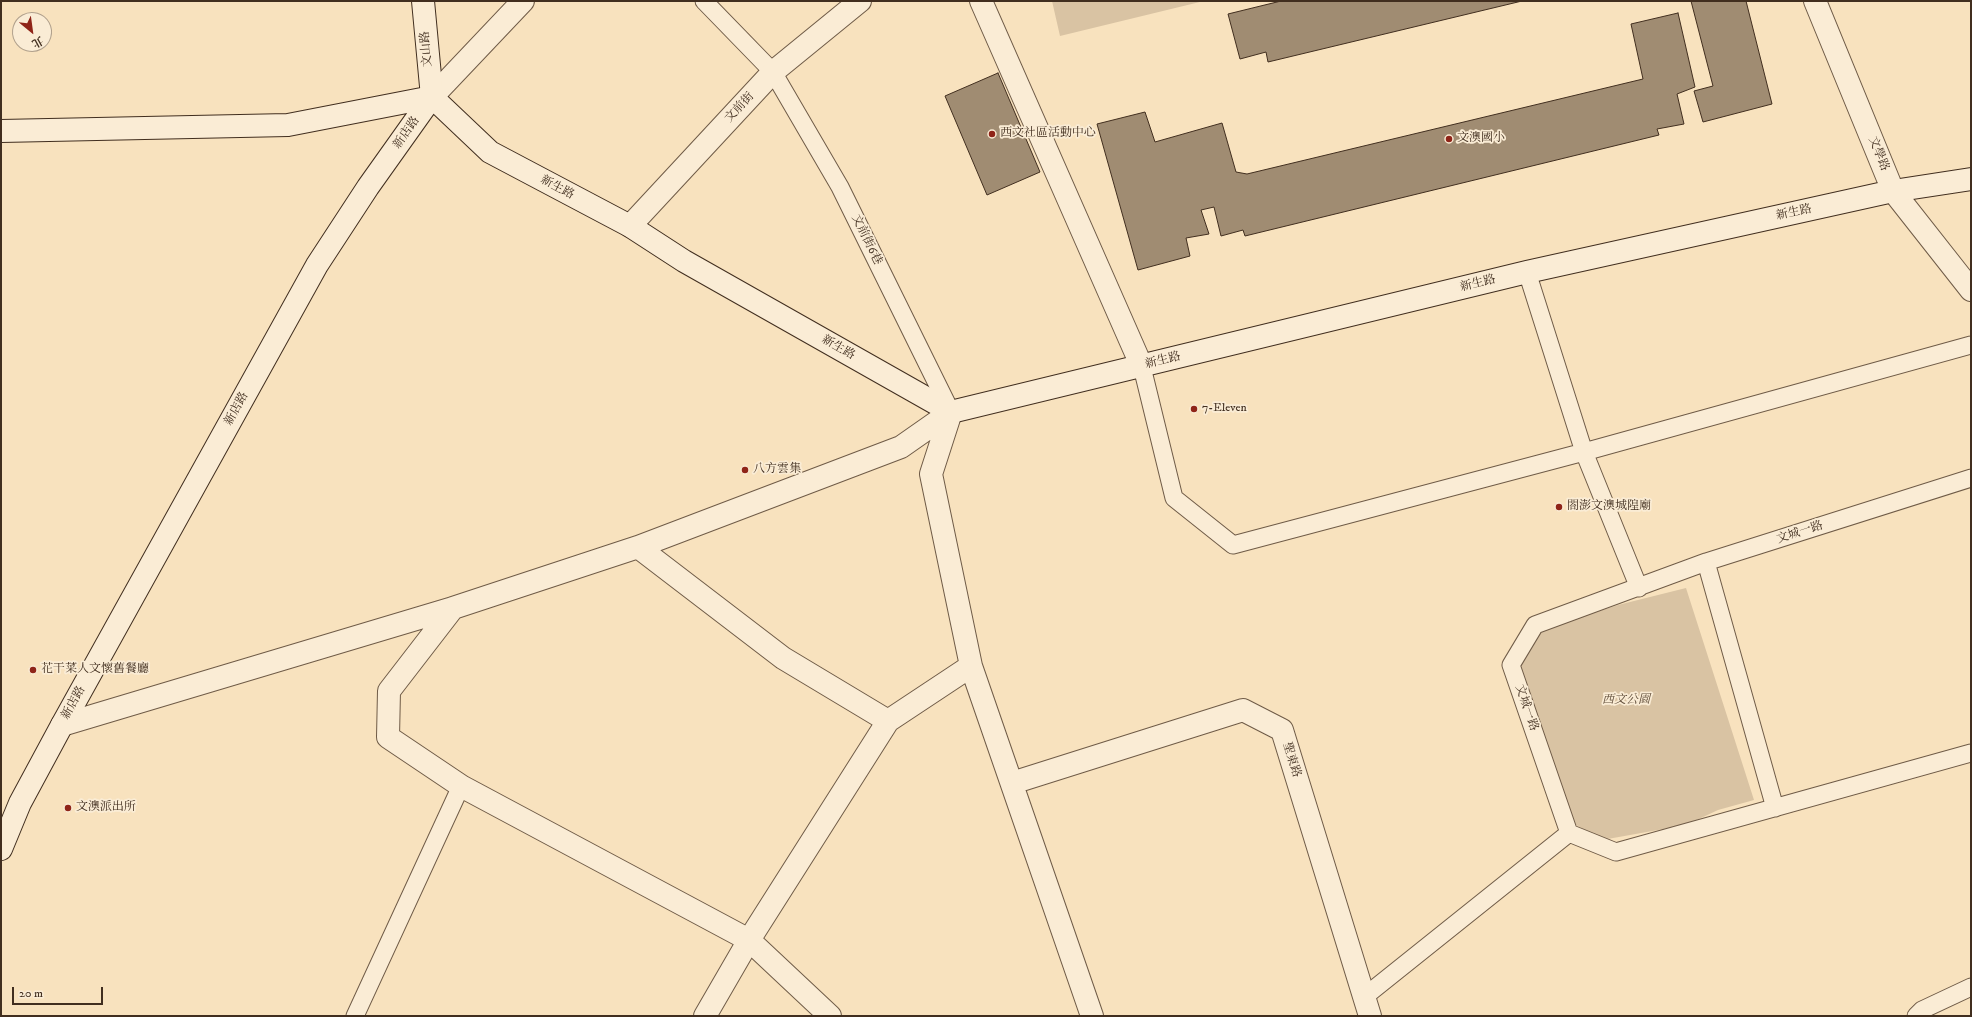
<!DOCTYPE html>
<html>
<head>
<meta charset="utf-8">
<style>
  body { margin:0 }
  #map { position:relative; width:1972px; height:1017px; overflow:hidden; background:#f8e2be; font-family:"IM FELL DW Pica","Noto Serif TC",serif }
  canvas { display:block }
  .frame { position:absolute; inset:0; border:2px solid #412e1f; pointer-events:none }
  .north { position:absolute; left:12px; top:12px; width:40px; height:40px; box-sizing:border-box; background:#faecd5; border:1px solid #b0a08c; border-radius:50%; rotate:151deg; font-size:11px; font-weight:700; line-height:16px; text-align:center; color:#412e1f }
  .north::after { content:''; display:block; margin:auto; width:14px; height:18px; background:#8f2418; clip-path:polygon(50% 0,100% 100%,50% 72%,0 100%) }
  .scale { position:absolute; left:12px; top:987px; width:91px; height:18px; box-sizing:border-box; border:2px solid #412e1f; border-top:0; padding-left:5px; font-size:12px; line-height:14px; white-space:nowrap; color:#412e1f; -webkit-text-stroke:3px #faecd5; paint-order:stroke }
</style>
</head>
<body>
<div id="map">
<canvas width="1972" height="1017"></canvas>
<div class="frame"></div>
<div class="north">北</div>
<div class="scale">20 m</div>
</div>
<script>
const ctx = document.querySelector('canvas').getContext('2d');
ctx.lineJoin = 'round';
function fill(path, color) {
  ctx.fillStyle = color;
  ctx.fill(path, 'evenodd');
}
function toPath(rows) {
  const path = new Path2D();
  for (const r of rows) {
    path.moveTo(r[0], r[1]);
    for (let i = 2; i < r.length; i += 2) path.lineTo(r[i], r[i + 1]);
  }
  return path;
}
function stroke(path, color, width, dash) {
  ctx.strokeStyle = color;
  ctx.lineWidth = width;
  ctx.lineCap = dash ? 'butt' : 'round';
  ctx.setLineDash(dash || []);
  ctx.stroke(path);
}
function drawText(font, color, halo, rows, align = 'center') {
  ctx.font = font + ' "IM FELL DW Pica","Noto Serif TC",serif';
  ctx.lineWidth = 3.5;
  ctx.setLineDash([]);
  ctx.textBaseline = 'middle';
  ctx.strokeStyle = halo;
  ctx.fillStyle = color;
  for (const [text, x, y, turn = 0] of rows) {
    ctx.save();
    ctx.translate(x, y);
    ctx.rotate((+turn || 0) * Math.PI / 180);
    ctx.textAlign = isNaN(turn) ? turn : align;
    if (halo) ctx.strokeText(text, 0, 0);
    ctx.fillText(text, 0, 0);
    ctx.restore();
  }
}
const green = toPath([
  [1052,1,1204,1,1060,36],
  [1686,588,1754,800,1718,810,1686,825,1602,840,1571,822,1516,666,1538,631,1618,605]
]);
const building = toPath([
  [1281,1,1522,1,1268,62,1266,52,1240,59,1228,14,1281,1],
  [1691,1,1746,1,1772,104,1703,122,1694,91,1713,86,1691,1],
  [1678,13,1695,87,1677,94,1684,124,1657,129,1659,135,1245,236,1243,230,1221,236,1214,207,1201,210,1209,234,1186,238,1190,256,1138,270,1097,124,1145,112,1155,142,1222,123,1236,172,1247,174,1643,79,1631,24,1678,13],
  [998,73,1040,172,987,195,945,96,998,73]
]);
const lane = toPath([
  [704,1,773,72,840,187,951,412],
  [1527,272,1584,452,1639,588],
  [1142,367,1174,498,1233,545,1584,452,1971,345],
  [1971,478,1706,562,1535,625,1511,665,1569,833,1616,852,1971,753],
  [1706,562,1775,808],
  [1364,997,1569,833],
  [355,1016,461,786],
  [1916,1016,1922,1010,1971,987]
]);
const street = toPath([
  [981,1,1142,367],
  [1815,1,1893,191,1971,290],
  [432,97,523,1],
  [630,226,773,72,860,1],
  [951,412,931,474,971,666,1092,1016],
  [638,547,783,658,888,721],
  [453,608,389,691,388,737,461,786,749,940,830,1016],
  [62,725,453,608,638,547,901,447,951,412],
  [1012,783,1243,710,1282,730,1370,1016],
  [705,1016,749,940,888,721,971,666]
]);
const secondary = toPath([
  [423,1,432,97],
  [432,97,490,152,630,226,684,261,951,412,1527,272,1893,191,1971,179],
  [1,131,288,125,432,97],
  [1,849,20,803,62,725,317,265,368,187,432,97]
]);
const markers = [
  [992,134,4,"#8f2418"],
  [1449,139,4,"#8f2418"],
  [1194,409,4,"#8f2418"],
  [745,470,4,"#8f2418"],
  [1559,507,4,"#8f2418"],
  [33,670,4,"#8f2418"],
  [68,808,4,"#8f2418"]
];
const streetNames = [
  ["文山路",427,49,-95],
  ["文前街",740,108,-47],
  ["新店路",407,133,-55],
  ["文學路",1878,154,68],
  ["新生路",557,188,28],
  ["新生路",1794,213,-12],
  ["文前街6巷",866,240,64],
  ["新生路",1478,284,-14],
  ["新生路",838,348,30],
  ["新生路",1163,361,-14],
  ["新店路",237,409,-61],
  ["文城一路",1800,533,-18],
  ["新店路",74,703,-61],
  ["文城一路",1526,708,71],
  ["聖東路",1291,760,73]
];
const poiNames = [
  ["西文社區活動中心",1000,134],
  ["文澳國小",1457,139],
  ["7-Eleven",1202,409],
  ["八方雲集",753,470],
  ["閤澎文澳城隍廟",1567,507],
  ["花干菜人文懷舊餐廳",41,670],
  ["文澳派出所",76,808]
];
const parkNames = [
  ["西文公園",1626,701]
];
fill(green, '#d9c3a3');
fill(building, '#a08c72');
stroke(building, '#412e1f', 1);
stroke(lane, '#6f5b47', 19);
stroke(street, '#6f5b47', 24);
stroke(secondary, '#412e1f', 24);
stroke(lane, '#faecd5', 17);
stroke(street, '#faecd5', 22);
stroke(secondary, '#faecd5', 22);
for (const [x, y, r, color] of markers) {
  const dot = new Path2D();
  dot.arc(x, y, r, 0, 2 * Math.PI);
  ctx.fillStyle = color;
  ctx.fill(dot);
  stroke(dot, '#faecd5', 1.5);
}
drawText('12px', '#412e1f', '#faecd5', streetNames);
drawText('12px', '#412e1f', '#faecd5', poiNames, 'left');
drawText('italic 12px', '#5f4c39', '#faecd5', parkNames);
</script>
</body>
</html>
